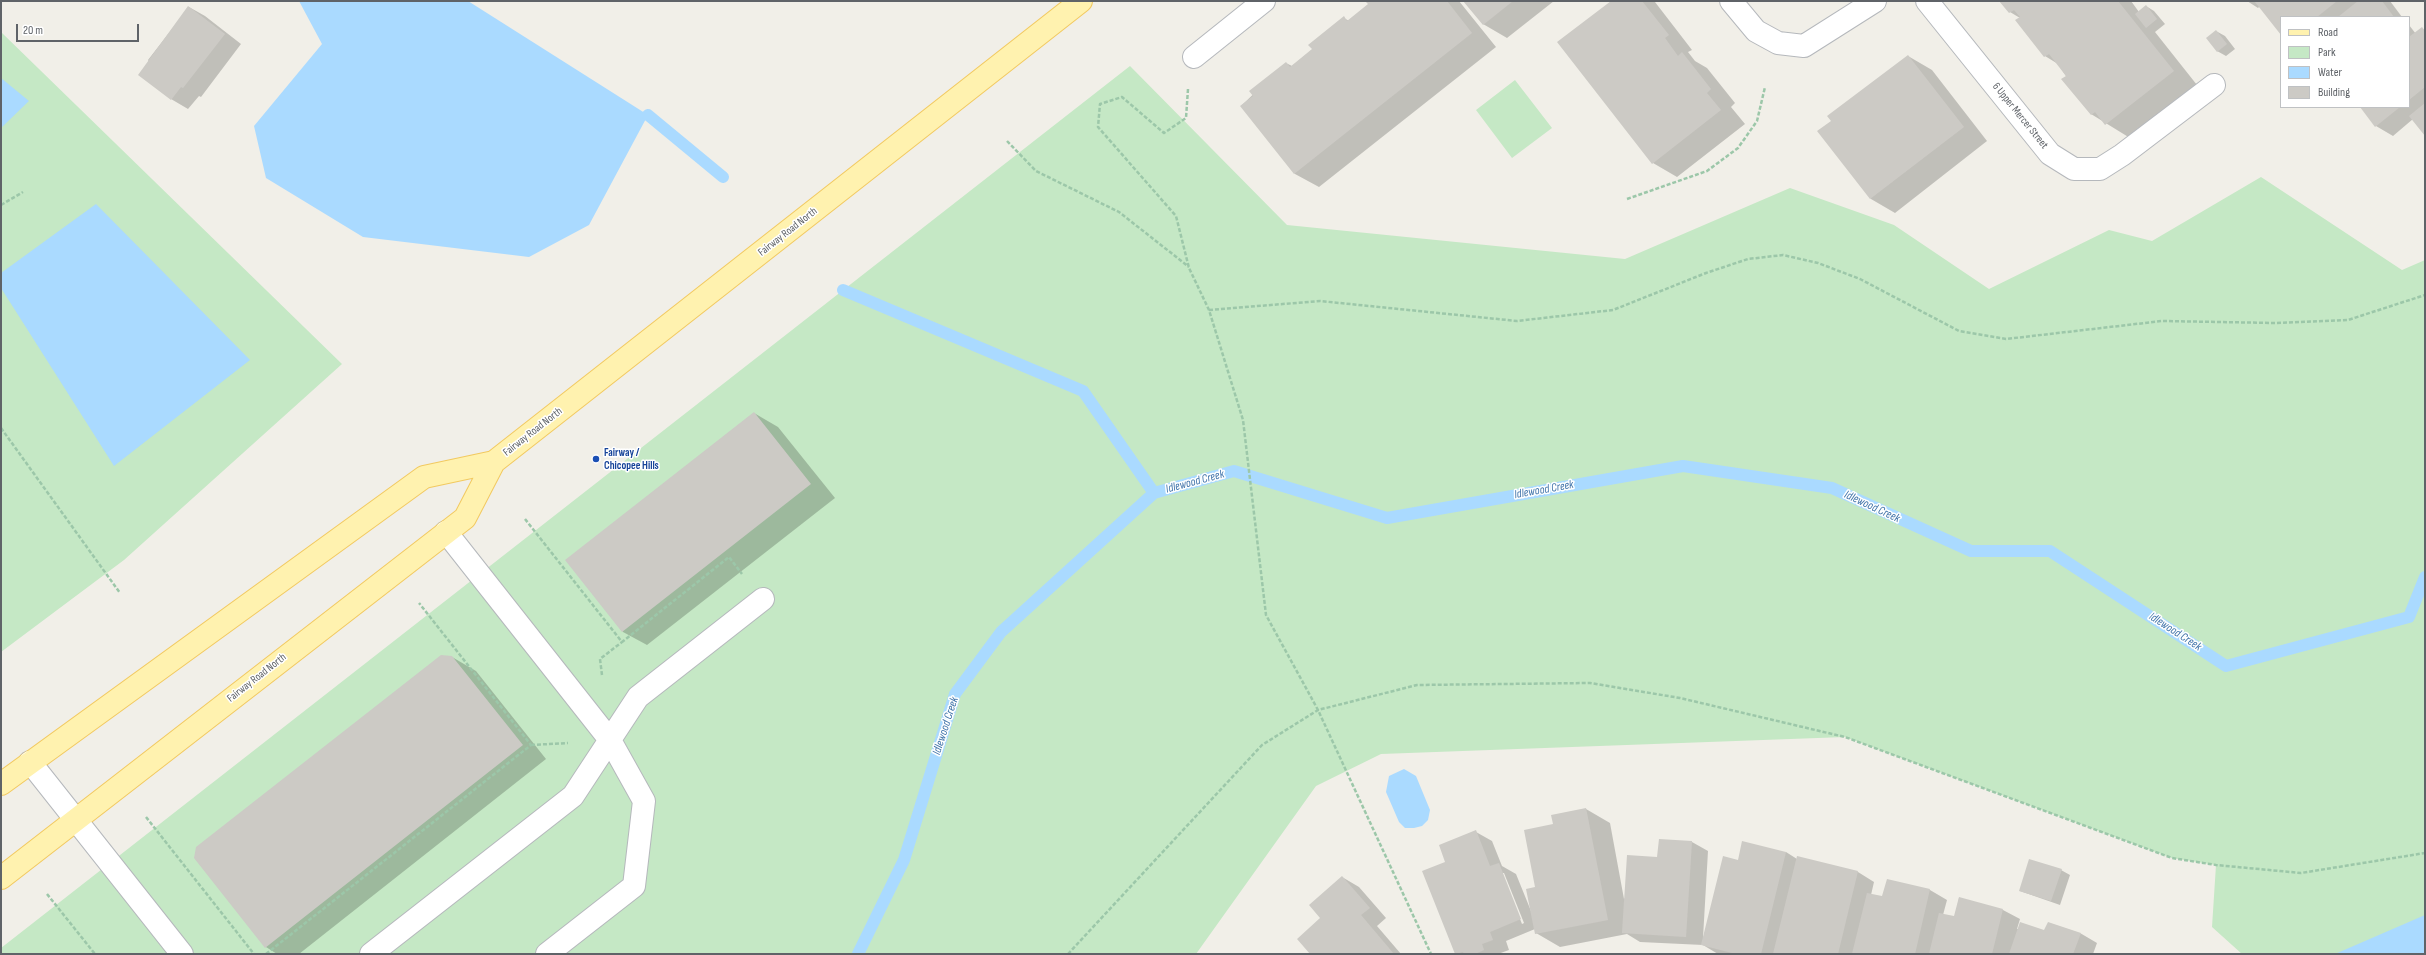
<!DOCTYPE html>
<html>
<head>
<meta charset="utf-8">
<style>
  body { margin:0 }
  #map { position:relative; width:2426px; height:955px; overflow:hidden; background:#f1efe8; font-family:"Sofia Sans Condensed",sans-serif }
  canvas { display:block }
  .frame { position:absolute; inset:0; border:2px solid #5f6368; pointer-events:none }
  .legend { position:absolute; left:2280px; top:16px; width:130px; height:92px; box-sizing:border-box; background:#fff; border:1px solid #bfc1c3; margin:0; padding:5px 7px; list-style:none; font-size:12px; color:#5f6368 }
  .legend li { display:flex; align-items:center; gap:8px; height:20px }
  .legend b { width:20px; border:1px solid #bfc1c3 }
  .scale { position:absolute; left:16px; top:24px; width:123px; height:18px; box-sizing:border-box; border:2px solid #5f6368; border-top:0; padding-left:5px; font-size:12px; line-height:14px; white-space:nowrap; color:#5f6368; -webkit-text-stroke:3px #fff; paint-order:stroke }
</style>
</head>
<body>
<div id="map">
<canvas width="2426" height="955"></canvas>
<div class="frame"></div>
<ul class="legend">
<li><b style="height:5px;background:#fff2af"></b>Road</li>
<li><b style="height:11px;background:#c5e8c5"></b>Park</li>
<li><b style="height:11px;background:#aadaff"></b>Water</li>
<li><b style="height:11px;background:#cccac5"></b>Building</li>
</ul>
<div class="scale">20 m</div>
</div>
<script>
const ctx = document.querySelector('canvas').getContext('2d');
ctx.lineJoin = 'round';
function fill(path, color) {
  ctx.fillStyle = color;
  ctx.fill(path, 'evenodd');
}
function toPath(rows) {
  const path = new Path2D();
  for (const r of rows) {
    path.moveTo(r[0], r[1]);
    for (let i = 2; i < r.length; i += 2) path.lineTo(r[i], r[i + 1]);
  }
  return path;
}
function stroke(path, color, width, dash) {
  ctx.strokeStyle = color;
  ctx.lineWidth = width;
  ctx.lineCap = dash ? 'butt' : 'round';
  ctx.setLineDash(dash || []);
  ctx.stroke(path);
}
function drawText(font, color, halo, rows, align = 'center') {
  ctx.font = font + ' "Sofia Sans Condensed",sans-serif';
  ctx.lineWidth = 3;
  ctx.setLineDash([]);
  ctx.textBaseline = 'middle';
  ctx.strokeStyle = halo;
  ctx.fillStyle = color;
  for (const [text, x, y, turn = 0] of rows) {
    ctx.save();
    ctx.translate(x, y);
    ctx.rotate((+turn || 0) * Math.PI / 180);
    ctx.textAlign = isNaN(turn) ? turn : align;
    if (halo) ctx.strokeText(text, 0, 0);
    ctx.fillText(text, 0, 0);
    ctx.restore();
  }
}
const green = toPath([
  [1,32,342,364,124,560,1,652],
  [1130,66,1287,225,1625,259,1790,188,1894,225,1989,289,2109,230,2152,241,2261,177,2402,270,2425,260,2425,954,2242,954,2212,927,2216,865,2172,858,1845,737,1381,754,1316,786,1196,954,1,954,1,948],
  [1515,80,1552,128,1512,158,1476,110]
]);
const water = toPath([
  [299,1,468,1,648,115,589,225,529,257,363,237,266,178,254,126,322,44],
  [1,78,29,101,1,128],
  [96,204,250,360,114,466,1,288,1,273],
  [1404,769,1416,776,1430,810,1428,820,1422,826,1414,828,1405,828,1399,822,1386,792,1389,776],
  [2425,915,2425,954,2335,954]
]);
const shadow = toPath([
  [1367,1,1459,1,1496,47,1319,187,1295,174,1241,106,1286,63,1292,66,1313,49,1344,18,1349,21,1369,4],
  [1465,1,1554,1,1507,38,1483,24],
  [1613,1,1655,2,1692,50,1688,52,1695,61,1707,68,1735,103,1731,107,1745,124,1677,177,1653,163,1559,42],
  [2001,1,2131,1,2139,12,2146,6,2154,11,2165,24,2155,32,2197,85,2130,138,2091,114,2058,64,2045,56,2017,21,2020,18,2010,12],
  [2247,1,2390,1,2402,17,2281,17,2281,34,2260,6,2258,8],
  [189,7,205,16,241,44,201,97,199,96,188,109,171,99,148,60],
  [2409,25,2416,34,2422,29,2425,30,2425,134,2413,119,2393,136,2376,126,2361,107,2409,107],
  [2216,31,2225,36,2235,49,2226,56,2217,51],
  [1908,56,1932,70,1987,141,1895,213,1871,199,1819,132],
  [754,413,778,427,835,498,647,645,623,632,567,560],
  [452,657,476,671,546,759,299,954,277,954,266,947,195,858],
  [1586,809,1610,823,1624,899,1658,858,1692,842,1708,851,1703,938,1738,861,1786,852,1797,859,1858,872,1874,882,1871,895,1883,898,1888,880,1930,890,1947,900,1943,915,1955,917,1959,898,2003,910,2020,919,2017,929,2080,933,2097,943,2093,954,1718,954,1703,945,1640,942,1627,934,1560,947,1536,933,1535,929,1506,941,1509,950,1498,954,1456,954,1447,862,1476,832,1492,841,1502,866,1516,874,1531,911,1554,825],
  [1502,873,1504,873,1524,923,1522,924],
  [2061,870,2070,875,2060,905,2020,891],
  [1342,877,1359,887,1386,918,1377,926,1401,954,1312,954,1322,918]
]);
const stream = toPath([
  [648,115,723,177],
  [843,290,1083,391,1154,493],
  [858,954,904,860,955,694,1001,632,1154,493,1234,471,1387,518,1683,466,1832,488,1971,551,2050,551,2226,666,2409,617,2425,577]
]);
const building = toPath([
  [1365,1,1447,1,1472,33,1294,174,1240,106,1253,96,1249,91,1286,62,1290,67,1312,49,1308,45,1344,16,1347,21,1368,4],
  [1463,1,1513,1,1483,25],
  [1611,1,1642,1,1669,35,1665,38,1678,56,1682,52,1711,89,1707,93,1721,110,1652,164,1557,42],
  [1999,1,2118,1,2174,71,2105,125,2095,112,2091,115,2061,79,2066,76,2049,54,2044,57,2015,20,2020,17,2014,10,2009,13],
  [2257,1,2337,1,2317,17,2281,17,2281,35,2255,2],
  [2358,1,2382,1,2394,17,2338,17],
  [2146,5,2157,19,2146,28,2135,14],
  [188,6,225,34,183,88,181,87,171,100,138,75],
  [2422,27,2425,31,2425,87,2409,100,2409,37],
  [2216,30,2227,44,2217,52,2206,38],
  [1908,55,1964,127,1870,199,1817,131,1831,121,1827,116],
  [2425,103,2425,136,2409,116],
  [2360,107,2400,107,2375,127],
  [754,412,811,484,622,632,565,560],
  [441,655,452,656,523,745,265,948,194,858,196,847],
  [1586,808,1608,920,1535,934,1526,889,1535,887,1524,830,1553,824,1551,815],
  [1476,830,1490,866,1499,863,1521,919,1490,932,1493,940,1482,944,1484,950,1475,954,1464,954,1463,952,1455,954,1422,871,1445,862,1439,845],
  [1659,839,1692,841,1686,937,1622,933,1627,855,1657,857],
  [1742,841,1786,852,1761,954,1736,954,1701,945,1723,856,1738,860],
  [1797,856,1858,871,1838,954,1773,954],
  [2029,859,2062,869,2051,901,2019,891],
  [1342,876,1370,908,1361,915,1394,954,1310,954,1297,939,1320,918,1309,905],
  [1887,879,1930,889,1915,954,1852,954,1867,893,1882,896],
  [1959,897,2003,909,1992,954,1929,954,1939,913,1954,916],
  [2020,922,2044,930,2048,922,2081,933,2073,954,2009,954]
]);
const path = toPath([
  [1188,89,1186,118,1164,133,1122,97,1100,104,1098,127,1176,216,1189,268,1209,310,1243,420,1266,615,1318,710,1431,954],
  [1007,141,1036,171,1119,212,1189,267],
  [1627,199,1707,171,1738,148,1757,121,1765,87],
  [1,205,23,192],
  [1209,310,1320,301,1517,321,1613,310,1706,273,1748,259,1783,255,1818,263,1860,279,1959,331,2006,339,2162,321,2275,323,2348,320,2425,295],
  [1,428,120,593],
  [525,519,622,642,729,557,742,574],
  [602,675,600,659,622,642],
  [531,745,568,743],
  [146,817,254,954],
  [47,894,95,954],
  [266,954,531,745,419,603],
  [1068,954,1262,745,1318,710,1417,685,1590,683,1680,698,1845,737,2172,858,2216,865,2301,873,2425,853]
]);
const minor = toPath([
  [1731,1,1756,31,1778,43,1804,46,1875,1],
  [1927,1,2050,154,2074,169,2100,169,2122,155,2214,85],
  [1194,57,1264,1],
  [446,532,610,740,644,801,634,886,547,954],
  [30,762,182,954],
  [371,954,573,796,638,697,763,599]
]);
const major = toPath([
  [1,784,424,477,494,462],
  [1,878,465,518,494,462,1081,1]
]);
const markers = [
  [596,459,4,"#1a4fb4"]
];
const streetNames = [
  ["6 Upper Mercer Street",2020,116,51],
  ["Fairway Road North",788,232,-38],
  ["Fairway Road North",533,432,-38],
  ["Fairway Road North",257,678,-38]
];
const transitNames = [
  ["Fairway /",604,453],
  ["Chicopee Hills",604,466]
];
const waterNames = [
  ["Idlewood Creek",1195,482,-15],
  ["Idlewood Creek",1544,490,-10],
  ["Idlewood Creek",1872,507,25],
  ["Idlewood Creek",2175,632,33],
  ["Idlewood Creek",946,726,-72]
];
fill(green, '#c5e8c5');
fill(water, '#aadaff');
fill(shadow, '#0003');
stroke(stream, '#aadaff', 12);
fill(building, '#cccac5');
stroke(minor, '#b5b8bc', 24);
stroke(major, '#f2c960', 24);
stroke(path, '#9cc7a9', 2.5, [4, 2]);
stroke(minor, '#fff', 22);
stroke(major, '#fff2af', 22);
for (const [x, y, r, color] of markers) {
  const dot = new Path2D();
  dot.arc(x, y, r, 0, 2 * Math.PI);
  ctx.fillStyle = color;
  ctx.fill(dot);
  stroke(dot, '#fff', 1.5);
}
drawText('11px', '#5f6368', '#fff', streetNames);
drawText('bold 11px', '#164399', '#fff', transitNames, 'left');
drawText('italic 12px', '#4174aa', '#fff', waterNames);
</script>
</body>
</html>
